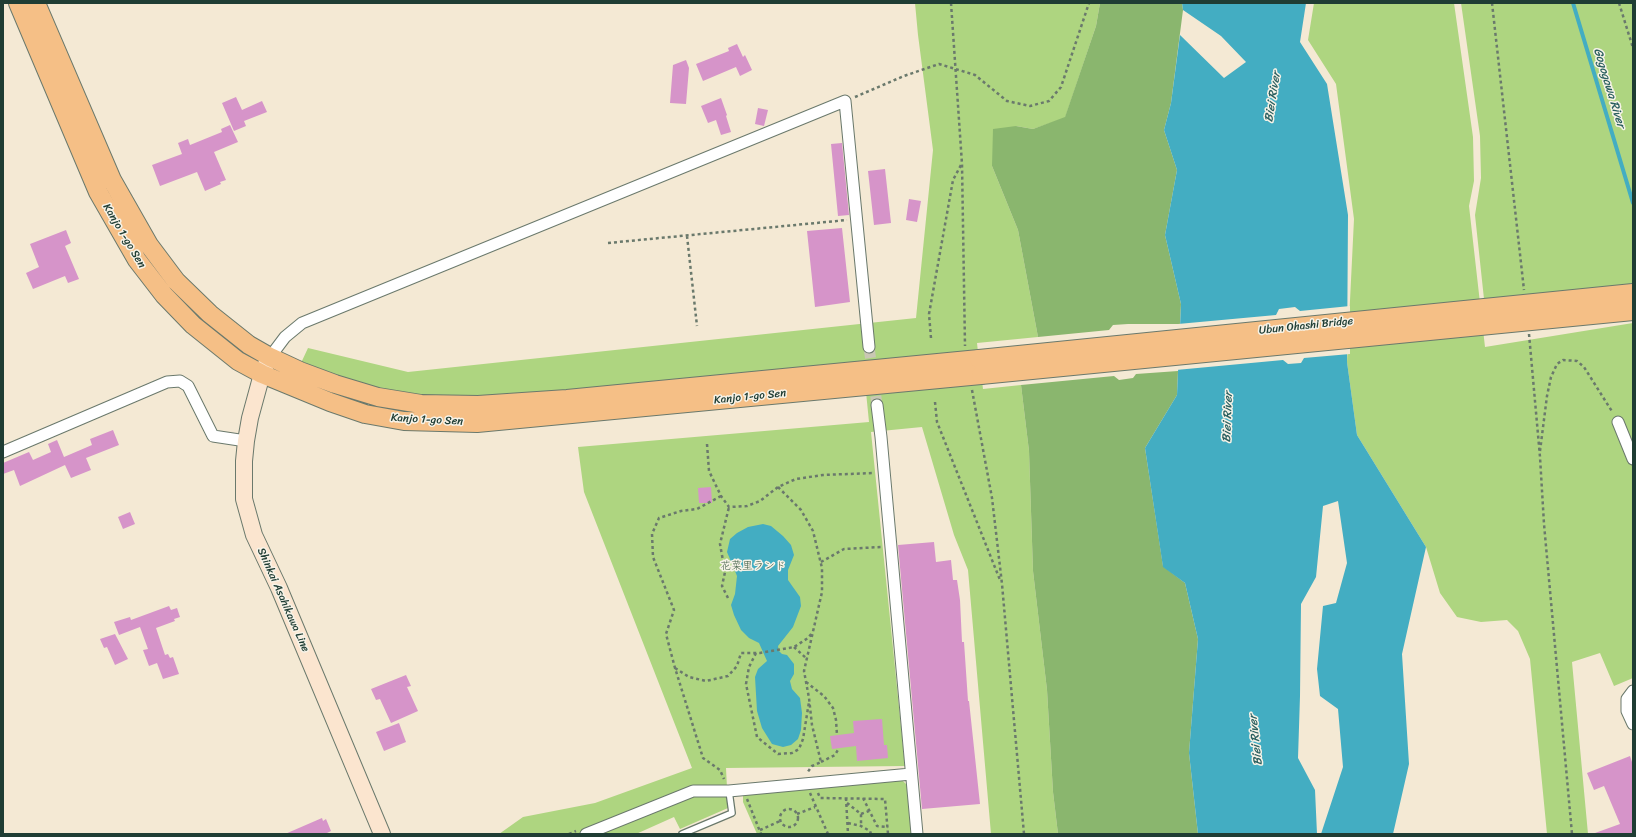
<!DOCTYPE html>
<html>
<head>
<meta charset="utf-8">
<style>
  body { margin:0 }
  #map { position:relative; width:1636px; height:837px; overflow:hidden; background:#f4e9d4; font-family:Sriracha,sans-serif }
  canvas { display:block }
  .frame { position:absolute; inset:0; border:4px solid #1f3d34; pointer-events:none }
</style>
</head>
<body>
<div id="map">
<canvas width="1636" height="837"></canvas>
<div class="frame"></div>
</div>
<script>
const ctx = document.querySelector('canvas').getContext('2d');
ctx.lineJoin = 'round';
function fill(path, color) {
  ctx.fillStyle = color;
  ctx.fill(path, 'evenodd');
}
function toPath(rows) {
  const path = new Path2D();
  for (const r of rows) {
    if (r.length === 3) {
      path.moveTo(r[0] + r[2], r[1]);
      path.arc(r[0], r[1], r[2], 0, 2 * Math.PI);
      continue;
    }
    path.moveTo(r[0], r[1]);
    for (let i = 2; i < r.length; i += 2) path.lineTo(r[i], r[i + 1]);
  }
  return path;
}
function stroke(path, color, width, dash) {
  ctx.strokeStyle = color;
  ctx.lineWidth = width;
  ctx.lineCap = dash ? 'butt' : 'round';
  ctx.setLineDash(dash || []);
  ctx.stroke(path);
}
function drawText(font, color, halo, rows, align = 'center') {
  ctx.font = font + ' Sriracha,"Klee One",sans-serif';
  ctx.lineWidth = 3;
  ctx.setLineDash([]);
  ctx.textBaseline = 'middle';
  ctx.strokeStyle = halo;
  ctx.fillStyle = color;
  for (const [text, x, y, turn = 0] of rows) {
    ctx.save();
    ctx.translate(x, y);
    ctx.rotate((+turn || 0) * Math.PI / 180);
    ctx.textAlign = isNaN(turn) ? turn : align;
    if (halo) ctx.strokeText(text, 0, 0);
    ctx.fillText(text, 0, 0);
    ctx.restore();
  }
}
const green = toPath([
  [915,3,1100,3,1096,26,1065,118,1033,129,1016,126,992,166,1018,230,1038,337,977,343,978,352,481,398,418,396,380,389,349,381,301,363,308,348,408,372,916,318,933,150,918,35],
  [1314,3,1454,3,1473,137,1474,181,1469,206,1485,347,1633,323,1633,678,1614,686,1600,653,1572,662,1588,834,1547,834,1530,659,1518,631,1507,620,1481,622,1457,617,1440,593,1426,547,1357,435,1347,362,1354,219,1336,84,1308,40],
  [1461,3,1633,3,1633,284,1484,299,1475,215,1481,178,1480,136],
  [982,381,983,389,1021,385,1029,451,1033,571,1047,690,1053,792,1058,834,991,834,968,570,954,535,922,427,871,432,905,766,726,768,728,808,680,829,674,817,636,834,499,834,523,817,595,803,692,768,584,492,578,447,869,422,866,392],
  [901,779,908,786,913,834,757,834,743,802,743,792]
]);
const forest = toPath([
  [1100,3,1182,3,1183,10,1171,103,1164,130,1177,170,1165,235,1181,304,1180,324,1128,324,1113,325,1109,330,1038,337,1018,230,992,166,993,129,1016,126,1033,129,1065,117,1096,26],
  [1178,371,1177,395,1145,448,1163,566,1185,583,1198,639,1189,753,1198,834,1058,834,1053,792,1047,690,1033,571,1029,451,1021,385,1114,376,1119,380,1133,378,1136,374]
]);
const water = toPath([
  [1182,3,1306,3,1300,42,1327,84,1348,215,1347,362,1357,435,1426,547,1402,654,1409,764,1393,834,1321,834,1343,767,1338,709,1320,696,1317,669,1323,606,1336,603,1347,563,1338,501,1323,506,1316,577,1301,604,1300,696,1298,758,1315,790,1317,834,1198,834,1189,753,1198,639,1185,583,1163,567,1145,448,1177,395,1181,304,1165,235,1177,170,1164,130,1171,103,1180,35,1224,78,1246,62,1221,36,1183,10],
  [763,524,771,526,783,536,791,545,794,555,788,570,788,580,800,597,801,606,793,627,778,646,779,651,782,654,787,655,794,664,794,674,790,681,792,689,800,698,802,713,801,730,798,739,791,745,783,747,772,744,762,728,757,711,755,677,758,669,767,661,759,643,749,638,741,630,734,615,731,605,735,594,737,576,727,552,730,539,737,533,748,527]
]);
const pier = toPath([
  [1350,306,1350,354,1304,358,1301,363,1288,364,1283,360,1176,370,1178,324,1276,315,1279,309,1295,307,1300,311]
]);
const stream = toPath([
  [1573,3,1633,203]
]);
const building = toPath([
  [737,44,743,57,745,55,752,70,740,76,736,67,703,81,696,64,729,51,728,48],
  [686,60,689,68,686,104,670,103,673,65],
  [236,97,242,110,262,101,267,112,244,121,246,126,234,131,222,103],
  [721,98,727,115,726,116,731,132,721,135,716,120,708,123,701,106],
  [758,108,768,110,764,126,755,124],
  [230,125,238,142,214,152,226,180,220,182,221,184,205,191,197,172,160,186,152,165,182,154,178,143,188,139,190,145,222,132,221,129],
  [842,143,849,215,838,216,831,144],
  [885,169,891,223,874,225,868,171],
  [909,199,921,201,917,222,906,220],
  [842,228,850,302,815,307,807,231],
  [66,230,71,243,65,246,79,279,68,283,65,276,33,289,26,273,39,267,30,244],
  [113,430,119,445,86,458,91,470,71,478,65,465,20,486,14,470,3,474,3,463,29,452,33,460,51,452,48,444,57,440,64,457,92,445,90,439],
  [711,487,712,503,699,503,698,488],
  [130,512,135,524,123,529,118,517],
  [934,542,936,562,951,560,953,580,957,580,960,600,962,642,964,642,968,701,969,701,980,804,922,809,898,545],
  [169,606,171,610,177,608,180,617,174,619,175,621,156,628,165,655,168,654,170,658,173,657,179,674,163,679,157,663,149,666,143,650,148,649,140,627,119,635,114,622,130,617,131,620],
  [115,634,128,659,115,665,107,647,104,648,100,639],
  [406,675,411,686,407,687,418,711,391,723,380,699,376,700,371,689],
  [882,719,884,745,887,745,888,758,857,761,856,746,832,749,830,736,854,733,853,721],
  [399,723,406,742,384,751,376,732],
  [1630,756,1633,765,1633,834,1595,834,1595,833,1620,824,1604,786,1594,790,1587,773],
  [322,818,323,821,326,819,331,831,325,834,285,834]
]);
const minorTunnel = toPath([
  [869,347,877,405]
]);
const path = toPath([
  [951,3,962,164,965,346],
  [1492,3,1524,290],
  [1619,3,1633,48],
  [855,97,904,76,939,64,975,75,1007,101,1030,106,1049,101,1061,87,1089,3],
  [687,236,697,326],
  [608,243,847,220],
  [1529,334,1540,457,1544,524,1572,834],
  [931,338,929,314,953,180,961,165],
  [972,390,992,498,1002,584,1024,834],
  [935,402,937,422,1000,580],
  [707,444,709,471,721,496,729,507,747,506,760,501,778,487,796,479,823,475,873,473],
  [1540,451,1547,396,1551,377,1557,364,1563,360,1577,361,1584,367,1613,413],
  [778,487,801,510,813,531,822,568,822,592,804,671,809,698,812,725,821,762,812,766,807,773],
  [721,496,697,509,681,511,659,518,652,534,653,557,674,610,666,634,675,668,703,758,720,770,724,779],
  [821,562,844,549,881,547],
  [728,598,722,586,725,572,720,544,729,507],
  [794,647,806,658],
  [756,653,749,667,746,684,757,737,778,754,792,753,799,749,803,739,809,702],
  [675,668,689,677,706,681,728,676,737,666,741,653,760,653,794,647,808,638,812,633],
  [806,682,824,696,833,708,836,720,837,735],
  [821,762,835,755,839,748],
  [810,793,828,834],
  [818,793,820,798,885,799,888,834],
  [846,798,848,834],
  [863,798,877,826,888,827],
  [747,799,761,834],
  [847,803,861,814,861,826],
  [789,818,9],
  [797,814,815,807],
  [861,814,869,811],
  [848,823,861,826,870,831,871,834],
  [760,830,780,821],
  [569,834,576,831]
]);
const service = toPath([
  [682,834,732,813,729,791]
]);
const minor = toPath([
  [270,357,285,337,302,323,845,101,869,347],
  [877,405,881,437,917,834],
  [1618,422,1633,459],
  [3,452,167,382,180,381,188,386,213,436,246,441],
  [1633,691,1627,699,1627,711,1633,724],
  [586,834,693,791,729,791,911,774]
]);
const secondary = toPath([
  [267,362,262,374,250,418,246,441,244,461,244,499,254,535,279,588,382,834]
]);
const primary = toPath([
  [18,3,98,192,137,260,164,295,193,325,238,361,262,374,330,402,365,414,404,421,477,423,981,375],
  [36,3,112,180,149,245,176,281,210,314,249,345,270,357,300,371,335,384,378,397,421,404,478,405,567,399,979,359]
]);
const primaryBridge = toPath([
  [979,359,1633,293],
  [981,375,1633,311]
]);
const streetNames = [
  ["Kanjo 1-go Sen",124,236,59],
  ["Ubun Ohashi Bridge",1306,326,-6],
  ["Kanjo 1-go Sen",750,397,-6],
  ["Kanjo 1-go Sen",427,420,3],
  ["Shinkai Asahikawa Line",283,600,66]
];
const parkNames = [
  ["花菜里ランド",753,566]
];
const waterNames = [
  ["Gogogawa River",1609,88,73],
  ["Biei River",1273,97,-81],
  ["Biei River",1228,417,-88],
  ["Biei River",1256,740,-96]
];
fill(green, '#aed580');
fill(forest, '#8ab66e');
fill(water, '#43adc2');
fill(pier, '#f4e9d4');
stroke(stream, '#43adc2', 4);
fill(building, '#d694c9');
stroke(minorTunnel, '#c9c7b4', 11, [11, 5.5]);
stroke(service, '#6a796c', 8);
stroke(minor, '#6a796c', 13);
stroke(secondary, '#6a796c', 18);
stroke(primary, '#6a796c', 20);
stroke(path, '#6a796c', 2.5, [3, 3]);
stroke(service, '#fff', 5.5);
stroke(minor, '#fff', 11);
stroke(secondary, '#fbe5cf', 16);
stroke(primary, '#f5bf86', 18);
stroke(primaryBridge, '#6a796c', 20, []);
stroke(primaryBridge, '#f5bf86', 18);
drawText('11px', '#1f3d34', '#f7f3e8', streetNames);
drawText('11px', '#3c5b43', '#f7f3e8', parkNames);
drawText('italic 12px', '#2a5f5f', '#f7f3e8', waterNames);
</script>
</body>
</html>
